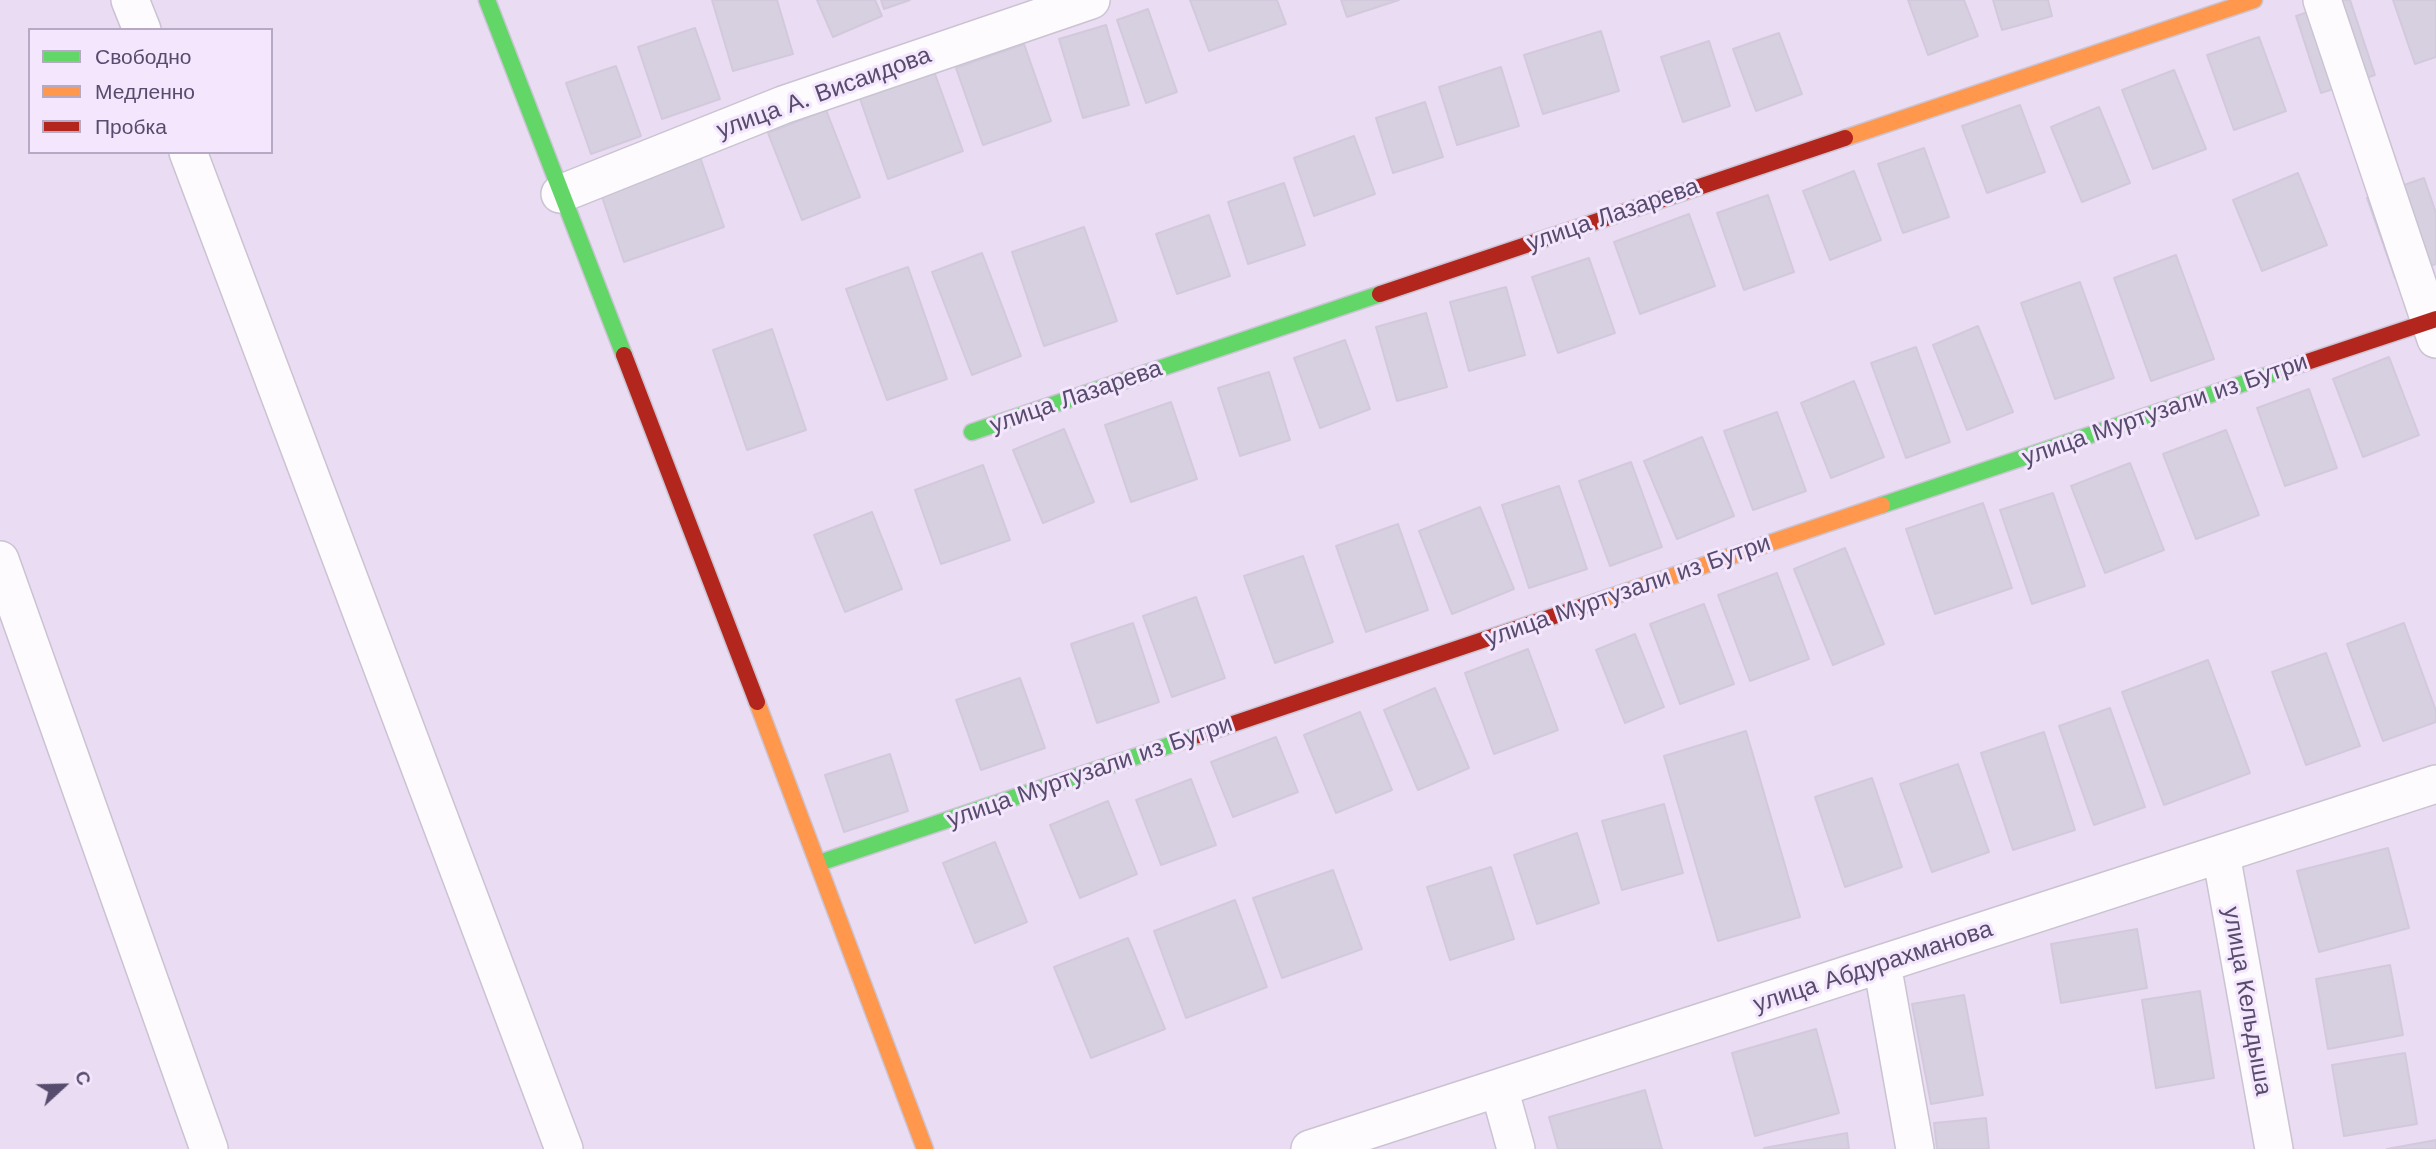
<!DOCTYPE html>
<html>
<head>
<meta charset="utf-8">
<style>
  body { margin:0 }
  #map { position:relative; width:2436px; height:1149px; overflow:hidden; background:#efe7f4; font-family:"Work Sans",sans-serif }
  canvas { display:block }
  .legend { position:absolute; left:28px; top:28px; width:245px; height:126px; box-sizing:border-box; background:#f4e7fd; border:2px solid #b5a9c4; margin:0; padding:9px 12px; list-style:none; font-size:21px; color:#574b6e }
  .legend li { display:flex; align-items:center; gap:14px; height:35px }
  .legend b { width:35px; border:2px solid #b5a9c4 }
  .north { position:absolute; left:28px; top:1051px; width:70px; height:70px; -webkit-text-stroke:5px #f4e7fd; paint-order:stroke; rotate:68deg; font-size:19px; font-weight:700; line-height:28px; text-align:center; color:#574b6e }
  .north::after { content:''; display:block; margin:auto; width:24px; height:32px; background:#574b6e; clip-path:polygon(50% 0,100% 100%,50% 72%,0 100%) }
</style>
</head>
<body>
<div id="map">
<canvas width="2436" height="1149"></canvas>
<ul class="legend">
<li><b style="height:9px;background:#63d668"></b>Свободно</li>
<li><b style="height:9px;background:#ff974d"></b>Медленно</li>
<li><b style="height:9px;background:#b3261e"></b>Пробка</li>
</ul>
<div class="north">С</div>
</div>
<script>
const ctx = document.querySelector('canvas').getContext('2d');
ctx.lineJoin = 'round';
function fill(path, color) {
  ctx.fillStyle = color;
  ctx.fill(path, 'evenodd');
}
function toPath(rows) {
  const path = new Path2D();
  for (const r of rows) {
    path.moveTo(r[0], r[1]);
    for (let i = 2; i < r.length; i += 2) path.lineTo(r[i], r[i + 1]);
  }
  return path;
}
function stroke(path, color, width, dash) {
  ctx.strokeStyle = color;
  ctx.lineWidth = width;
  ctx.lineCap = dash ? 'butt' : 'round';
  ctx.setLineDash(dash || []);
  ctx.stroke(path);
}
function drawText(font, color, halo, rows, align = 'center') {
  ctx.font = font + ' "Work Sans",sans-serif';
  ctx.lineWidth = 6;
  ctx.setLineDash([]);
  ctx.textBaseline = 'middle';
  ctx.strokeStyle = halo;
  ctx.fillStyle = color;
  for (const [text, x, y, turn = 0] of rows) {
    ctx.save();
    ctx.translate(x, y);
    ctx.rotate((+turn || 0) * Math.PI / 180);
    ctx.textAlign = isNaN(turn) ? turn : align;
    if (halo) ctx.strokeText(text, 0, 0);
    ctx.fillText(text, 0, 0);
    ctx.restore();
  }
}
const residential = toPath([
  [0,0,2436,0,2436,1149,0,1149],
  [30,30,271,30,271,152,30,152]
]);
const building = toPath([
  [712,0,777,0,793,54,733,71,712,0],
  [817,0,875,0,882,16,833,37,817,0],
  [881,0,910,0,884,9,881,0],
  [1190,0,1277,0,1286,24,1209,51,1190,0],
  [1341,0,1399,0,1347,17,1341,0],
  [1908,0,1964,0,1978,36,1928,55,1908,0],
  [1993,0,2048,0,2052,16,2002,30,1993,0],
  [2344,0,2350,0,2375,75,2321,93,2296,16,2344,0],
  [2393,0,2436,0,2436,57,2415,64,2393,0],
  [1148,9,1177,92,1146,103,1117,20,1148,9],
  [1106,25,1129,105,1083,118,1059,39,1106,25],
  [695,28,720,99,662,119,638,47,695,28],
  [1601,31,1619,91,1543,114,1524,55,1601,31],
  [1779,33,1802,94,1756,111,1733,49,1779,33],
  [2259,37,2286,111,2234,130,2207,55,2259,37],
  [1709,41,1730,106,1683,122,1661,57,1709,41],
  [1024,44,1051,121,983,145,956,68,1024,44],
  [616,66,641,136,591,154,566,83,616,66],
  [932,66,963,151,888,179,858,93,932,66],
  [1501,67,1519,126,1457,145,1439,87,1501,67],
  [2174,70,2206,149,2153,169,2122,90,2174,70],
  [1425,102,1443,157,1393,173,1376,118,1425,102],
  [2020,105,2045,172,1987,193,1962,126,2020,105],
  [2099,107,2130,183,2082,202,2051,127,2099,107],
  [826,110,860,197,802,220,768,133,826,110],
  [1354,136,1375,194,1314,216,1294,158,1354,136],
  [1924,148,1949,217,1903,233,1878,164,1924,148],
  [699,154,724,227,624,262,599,188,699,154],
  [1854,171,1881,240,1830,260,1803,191,1854,171],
  [2298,173,2327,245,2262,271,2233,200,2298,173],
  [2424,178,2436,213,2436,264,2395,278,2367,198,2424,178],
  [1284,183,1305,245,1248,264,1228,202,1284,183],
  [1768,195,1794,272,1744,290,1717,213,1768,195],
  [1689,214,1715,286,1640,314,1614,242,1689,214],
  [1209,215,1230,276,1177,294,1156,234,1209,215],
  [1084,227,1117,321,1044,346,1012,252,1084,227],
  [982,253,1021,356,972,375,932,272,982,253],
  [2176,255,2214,359,2151,381,2114,278,2176,255],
  [1589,258,1615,333,1558,353,1532,277,1589,258],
  [908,267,947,379,887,400,846,289,908,267],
  [2080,282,2114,378,2055,399,2021,303,2080,282],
  [1506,287,1525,355,1469,371,1450,302,1506,287],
  [1426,313,1447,387,1397,401,1376,327,1426,313],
  [1978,326,2013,412,1967,430,1933,345,1978,326],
  [772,329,806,430,747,450,713,350,772,329],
  [1345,340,1370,409,1320,428,1294,358,1345,340],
  [1916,347,1950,442,1906,458,1871,363,1916,347],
  [2389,357,2419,435,2363,457,2333,379,2389,357],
  [1269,372,1290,440,1240,456,1218,388,1269,372],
  [1854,381,1884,457,1831,478,1801,403,1854,381],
  [2309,389,2337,468,2285,486,2257,408,2309,389],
  [1171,402,1197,479,1131,502,1105,425,1171,402],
  [1777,412,1806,491,1753,510,1724,431,1777,412],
  [1064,429,1094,502,1043,523,1013,450,1064,429],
  [2226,430,2259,515,2196,539,2163,454,2226,430],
  [1702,437,1734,516,1677,539,1644,461,1702,437],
  [1631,462,1662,547,1610,566,1579,481,1631,462],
  [2130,463,2164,550,2105,573,2071,486,2130,463],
  [983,465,1010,540,941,564,915,490,983,465],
  [1559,486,1587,569,1529,588,1502,505,1559,486],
  [2053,493,2085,586,2032,604,2000,510,2053,493],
  [1983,503,2012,588,1935,614,1906,529,1983,503],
  [1480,507,1514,589,1452,614,1419,531,1480,507],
  [872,512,902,589,845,612,814,535,872,512],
  [1398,524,1428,610,1366,632,1336,546,1398,524],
  [1845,548,1884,644,1833,665,1794,569,1845,548],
  [1303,556,1333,642,1275,663,1244,576,1303,556],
  [1777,573,1809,659,1750,681,1718,595,1777,573],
  [1196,597,1225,678,1172,697,1143,616,1196,597],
  [1704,604,1734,684,1680,704,1650,624,1704,604],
  [1133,623,1159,702,1097,723,1071,644,1133,623],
  [2404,623,2436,711,2436,722,2383,741,2347,644,2404,623],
  [1635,634,1664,707,1625,723,1596,650,1635,634],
  [1528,649,1558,730,1494,754,1465,673,1528,649],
  [2326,653,2360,746,2306,765,2272,672,2326,653],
  [2208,660,2250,773,2164,805,2122,692,2208,660],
  [1020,678,1045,748,981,770,956,700,1020,678],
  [1435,688,1469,768,1418,790,1384,710,1435,688],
  [2110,708,2145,807,2094,825,2059,726,2110,708],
  [1360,712,1392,790,1336,813,1304,735,1360,712],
  [1746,731,1800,917,1718,941,1664,756,1746,731],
  [2044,732,2075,830,2013,850,1981,753,2044,732],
  [1276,737,1298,792,1233,817,1211,762,1276,737],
  [890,754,908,811,844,832,825,775,890,754],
  [1958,764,1989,852,1932,872,1900,784,1958,764],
  [1872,778,1902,867,1845,887,1815,797,1872,778],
  [1191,779,1216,845,1161,865,1136,800,1191,779],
  [1108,801,1137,874,1080,898,1050,825,1108,801],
  [1664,804,1683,873,1622,890,1602,821,1664,804],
  [1577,833,1599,903,1537,924,1514,855,1577,833],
  [995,842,1027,922,975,943,943,863,995,842],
  [2388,848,2409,928,2319,952,2297,871,2388,848],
  [1491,867,1514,939,1450,960,1427,887,1491,867],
  [1333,870,1362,949,1282,978,1253,898,1333,870],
  [1235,900,1267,987,1186,1018,1154,931,1235,900],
  [2137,929,2147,988,2061,1003,2051,944,2137,929],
  [1128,938,1165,1029,1091,1058,1054,967,1128,938],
  [2390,965,2403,1035,2328,1049,2316,979,2390,965],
  [2200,991,2214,1078,2156,1088,2142,1000,2200,991],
  [1964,995,1983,1095,1931,1104,1912,1004,1964,995],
  [1816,1029,1839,1113,1755,1136,1732,1053,1816,1029],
  [2405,1053,2417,1124,2344,1136,2332,1065,2405,1053],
  [1645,1090,1662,1149,1558,1149,1549,1117,1645,1090],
  [1986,1118,1989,1149,1937,1149,1934,1123,1986,1118],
  [1847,1133,1849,1149,1764,1149,1764,1148,1847,1133],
  [2436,1140,2436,1149,2387,1149,2436,1140]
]);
const street = toPath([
  [130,0,142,30],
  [2322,0,2436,339],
  [188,152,564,1149],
  [560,194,783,105,1091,0],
  [0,560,209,1149],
  [2221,854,2274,1149],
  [1882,964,1915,1149],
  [1499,1088,1516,1149],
  [1310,1149,2436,784]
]);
const fast = toPath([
  [487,0,624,355],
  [972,432,1380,294],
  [1882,505,2304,363],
  [819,863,1200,735]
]);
const slow = toPath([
  [1845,138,2254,0],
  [1584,606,1882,505],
  [757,702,925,1149]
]);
const jam = toPath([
  [1380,294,1845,138],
  [624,355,757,702],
  [2304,363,2436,319],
  [1200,735,1584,606]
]);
const streetNames = [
  ["улица А. Висаидова",824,93,-20],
  ["улица Лазарева",1613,215,-19],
  ["улица Лазарева",1076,397,-19],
  ["улица Муртузали из Бутри",2165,410,-19],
  ["улица Муртузали из Бутри",1628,591,-19],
  ["улица Муртузали из Бутри",1090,772,-19],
  ["улица Абдурахманова",1873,967,-18],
  ["улица Кельдыша",2247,1001,80]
];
fill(residential, '#eadcf3');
fill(building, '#d7d0e0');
stroke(building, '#d2cadc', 2);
stroke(street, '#cac3d2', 40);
stroke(fast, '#cbc4d3', 19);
stroke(slow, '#cbc4d3', 19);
stroke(jam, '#cbc4d3', 19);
stroke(street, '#fdfbfd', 37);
stroke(fast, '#63d668', 16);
stroke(slow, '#ff974d', 16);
stroke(jam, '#b3261e', 16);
drawText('24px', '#574b6e', '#f4e7fd', streetNames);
</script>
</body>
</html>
